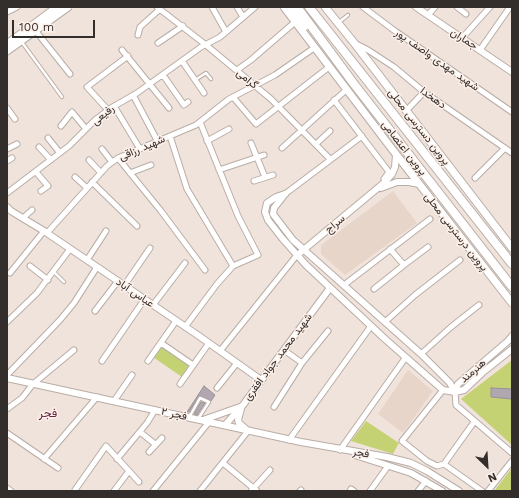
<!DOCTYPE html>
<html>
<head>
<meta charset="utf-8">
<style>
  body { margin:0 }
  #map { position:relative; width:519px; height:498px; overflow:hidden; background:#f0e3dc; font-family:"Work Sans",sans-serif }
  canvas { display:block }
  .frame { position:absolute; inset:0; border:8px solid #332e2c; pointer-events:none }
  .north { position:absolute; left:467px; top:446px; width:40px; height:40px; -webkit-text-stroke:3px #fdf0e9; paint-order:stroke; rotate:155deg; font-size:11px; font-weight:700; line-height:16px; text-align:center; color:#332e2c }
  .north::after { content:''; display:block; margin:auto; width:14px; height:18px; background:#332e2c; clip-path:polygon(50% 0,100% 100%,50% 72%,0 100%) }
  .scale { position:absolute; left:12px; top:20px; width:83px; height:18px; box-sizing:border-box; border:2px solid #332e2c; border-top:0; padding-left:5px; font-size:12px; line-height:14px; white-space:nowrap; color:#332e2c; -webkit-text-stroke:3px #fdf0e9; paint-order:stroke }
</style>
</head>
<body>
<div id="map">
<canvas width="519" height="498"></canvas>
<div class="frame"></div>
<div class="north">N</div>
<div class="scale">100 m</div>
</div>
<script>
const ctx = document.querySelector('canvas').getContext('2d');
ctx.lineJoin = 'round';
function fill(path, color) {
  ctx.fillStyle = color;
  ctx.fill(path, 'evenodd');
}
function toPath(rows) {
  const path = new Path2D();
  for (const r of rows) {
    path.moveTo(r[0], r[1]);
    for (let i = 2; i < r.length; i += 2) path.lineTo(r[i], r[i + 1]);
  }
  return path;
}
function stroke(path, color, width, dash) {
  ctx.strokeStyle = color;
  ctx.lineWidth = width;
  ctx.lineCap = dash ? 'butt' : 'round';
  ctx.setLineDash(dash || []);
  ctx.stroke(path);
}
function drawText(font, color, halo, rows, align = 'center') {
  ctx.font = font + ' "Work Sans",Vazirmatn,sans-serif';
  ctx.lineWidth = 3;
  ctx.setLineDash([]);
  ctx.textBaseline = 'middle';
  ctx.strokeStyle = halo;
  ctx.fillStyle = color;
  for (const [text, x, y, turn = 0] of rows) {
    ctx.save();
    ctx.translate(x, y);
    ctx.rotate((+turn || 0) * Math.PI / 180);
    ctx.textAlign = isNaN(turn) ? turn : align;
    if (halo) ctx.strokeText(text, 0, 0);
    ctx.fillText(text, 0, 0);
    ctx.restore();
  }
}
const built = toPath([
  [393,191,417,223,345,275,321,254,321,245],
  [408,370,433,391,403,433,378,414]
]);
const green = toPath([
  [162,346,189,366,182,377,153,357],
  [512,360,512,445,461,399],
  [366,421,399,443,393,454,351,441],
  [512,468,512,491,494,491]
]);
const building = toPath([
  [204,386,215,395,211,401,199,396,189,412,187,412,204,386],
  [491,388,512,389,512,399,491,397,491,388],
  [201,402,205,403,197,415,194,414,201,402]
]);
const service = toPath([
  [338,23,348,15],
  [21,41,62,97],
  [195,80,206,73,211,79],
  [54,272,64,282],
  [188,417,191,414,200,398,209,402,198,419]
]);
const minor = toPath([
  [157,7,206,45,271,99,330,159],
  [212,7,226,32],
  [237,7,243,17],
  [363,7,395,31,512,112],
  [457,7,466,14],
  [7,12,17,7],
  [428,15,435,7],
  [35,30,70,74],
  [138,35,140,27,160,9],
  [462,38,490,7],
  [158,43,183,26],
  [356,44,368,50,394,67,424,92,512,153],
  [122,50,169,108],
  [480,50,510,7],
  [182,61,204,93],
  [237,70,251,60,295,22],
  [163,75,184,105,188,102],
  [133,95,158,142],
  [233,97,256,124,329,67],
  [334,100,389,172,384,179],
  [114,106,140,149],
  [7,108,15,119],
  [108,110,87,87,128,56],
  [406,111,424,92],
  [61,126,72,112,86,129],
  [170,136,187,189,233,266],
  [48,138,60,153],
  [207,141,229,129],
  [251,143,265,177],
  [316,144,330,131],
  [39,147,51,160],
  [282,148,346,90],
  [7,149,17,144],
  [102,149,112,162],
  [118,158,161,211,205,270],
  [89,160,101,173],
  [7,161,12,158],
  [219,170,264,155],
  [36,172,48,186,41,191],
  [130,173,151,165],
  [75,177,87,188],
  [475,178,505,148],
  [254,181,273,175],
  [92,182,137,226],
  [7,193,69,146,95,120,111,108,137,93,201,47,220,37,255,7],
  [285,194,362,136],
  [23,218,32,210],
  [47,233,107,166,118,158,196,125,229,99,275,75,314,48],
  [390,249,404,265],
  [87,260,106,231],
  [30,266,48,280],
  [10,273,44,231],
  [344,285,430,219],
  [124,286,150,248],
  [374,289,404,265,428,247],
  [153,305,185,263],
  [95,311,118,281],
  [386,321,415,295,460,260],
  [7,322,37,293,70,249],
  [185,327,217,284,233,266,258,255,238,216,200,122],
  [161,343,193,365],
  [284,350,302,363],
  [220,351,297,255],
  [421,354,451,327,479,305],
  [102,361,144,300],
  [148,361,176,321],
  [7,375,60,320,74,303,97,267],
  [180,384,209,343],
  [217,388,237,363],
  [443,390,402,441,427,461,437,466,444,464,482,491],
  [455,392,456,405,512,453],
  [114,401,132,375],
  [274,407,302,363,328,331],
  [7,409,22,398,33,384,74,350],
  [140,432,155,444],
  [7,433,58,468],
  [289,440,371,326],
  [340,450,406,357],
  [149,452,162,438],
  [44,459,97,397],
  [117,459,147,423,155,410],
  [223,463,257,491],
  [444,464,474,422],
  [129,471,139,482],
  [7,488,11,491],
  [75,490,106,446,129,471,114,491],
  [153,491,209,422],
  [200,491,248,431],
  [251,491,270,470],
  [300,491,301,490],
  [350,491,351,489,354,491],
  [370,491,388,466],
  [418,491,426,481],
  [488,491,512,461]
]);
const tertiary = toPath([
  [416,7,512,72],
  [381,188,397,182,409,182,419,184],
  [285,194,276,197,267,203,265,212,268,220,282,238,306,265,385,339,443,390,455,392,464,390,482,373,512,349],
  [285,194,274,208,273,214,293,240,421,354,450,383,455,392],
  [7,207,11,211,44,231,199,336,261,380],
  [301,252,385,182,392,174,395,167,396,155],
  [7,378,301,442,387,457,411,463,427,471,459,491],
  [455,392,458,384,508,341,512,336],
  [241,409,238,420,239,423,247,430],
  [203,420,240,407],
  [225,425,243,405,330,288],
  [355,455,411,473,442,491]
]);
const secondary = toPath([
  [284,7,392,149,512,303],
  [325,7,355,44,512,248],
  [7,44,57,7],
  [7,51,68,7]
]);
const primary = toPath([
  [288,7,305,26],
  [297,7,354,84,512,287],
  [309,7,512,264]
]);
const streetNames = [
  ["جماران",464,39,33],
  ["شهید مهدی واصف پور",437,60,35],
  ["گرامی",247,79,40],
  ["دهخدا",433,98,36],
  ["رفیعی",103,115,-38],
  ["پروین دسترسی محلی",419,127,52],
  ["شهید رزاقی",142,148,-23],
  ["پروین اعتصامی",404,148,52],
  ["سراج",335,224,-40],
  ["پروین درسترسی محلی",456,232,52],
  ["عباس آباد",135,293,34],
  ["شهید محمد جواد افقری",278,357,-53],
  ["هنرمند",473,371,-41],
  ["فجر ۲",174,414,13],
  ["فجر",361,453,9]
];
const neighbourhoodNames = [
  ["فجر",48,413]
];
fill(built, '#e8d5ca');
fill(green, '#c5d274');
fill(building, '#b0a7b1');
stroke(building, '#99909a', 1);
stroke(service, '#b9ada6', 4.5);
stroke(minor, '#b9ada6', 7);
stroke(tertiary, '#b9ada6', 8);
stroke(secondary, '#b9ada6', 9);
stroke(primary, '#b9ada6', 10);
stroke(service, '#fff', 2.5);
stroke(minor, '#fff', 5);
stroke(tertiary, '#fff', 6);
stroke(secondary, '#fff', 7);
stroke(primary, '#fff', 8);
drawText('11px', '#332e2c', '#fdf0e9', streetNames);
drawText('12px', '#662443', '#fdf0e9', neighbourhoodNames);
</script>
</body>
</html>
